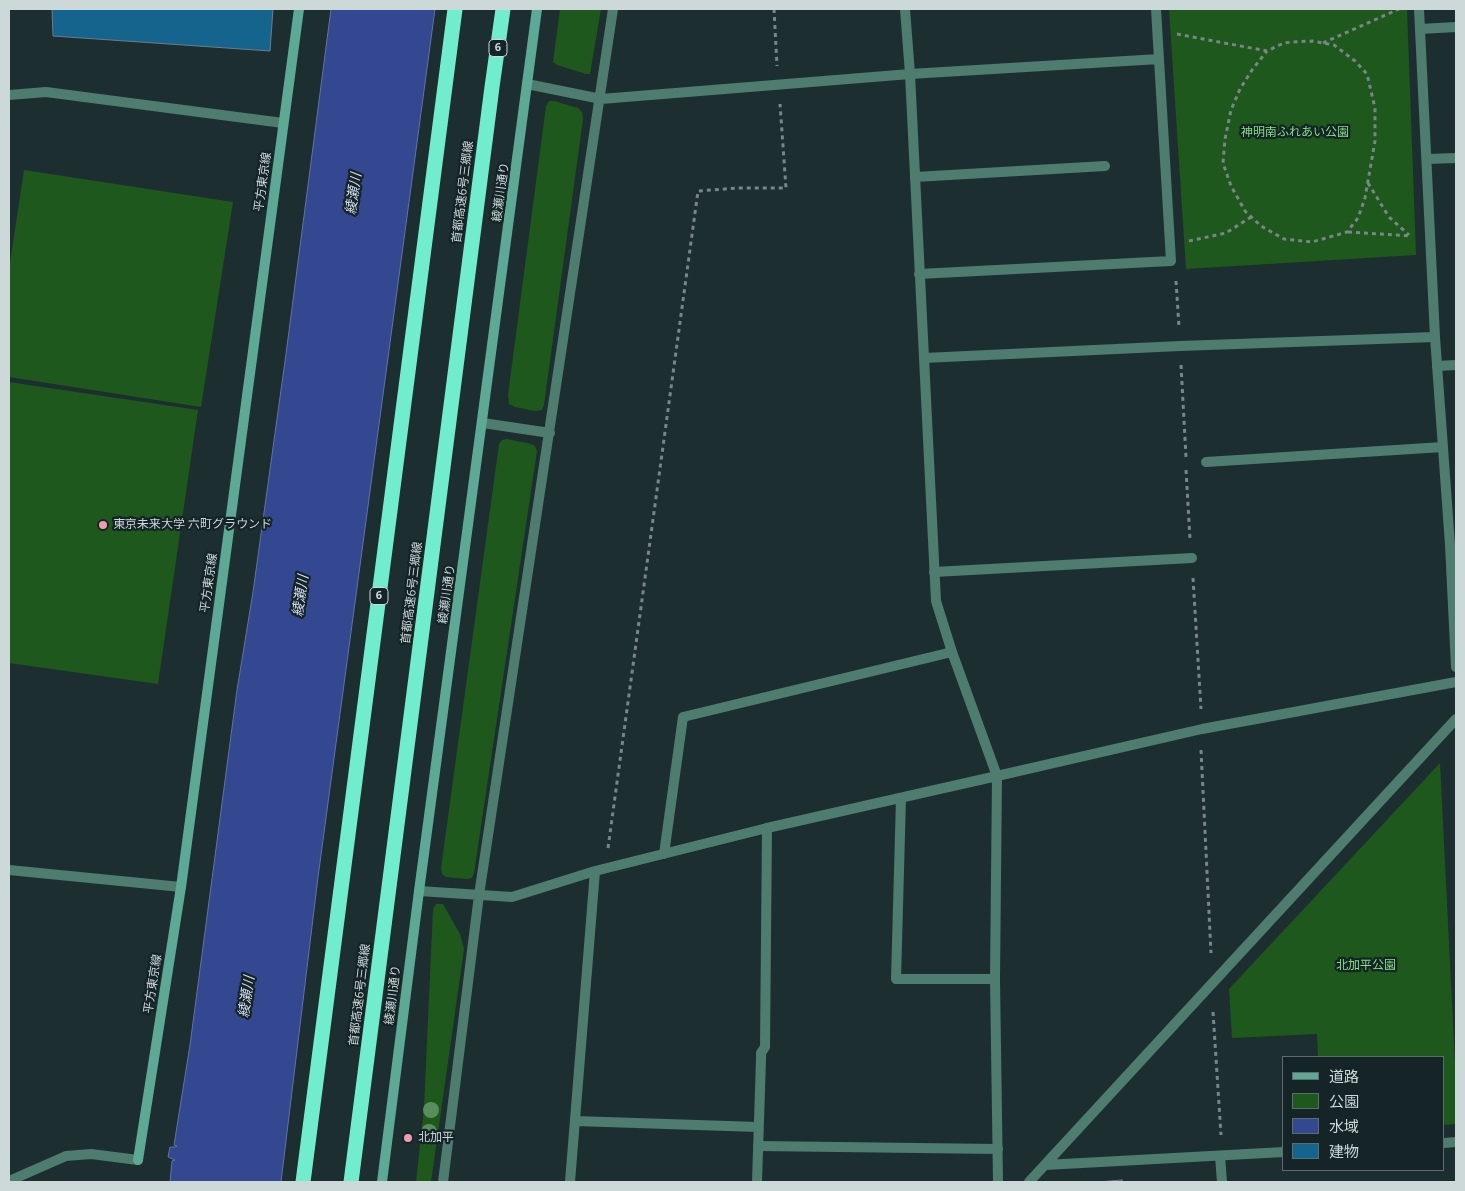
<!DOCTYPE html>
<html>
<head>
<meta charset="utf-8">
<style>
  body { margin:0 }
  #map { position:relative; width:1465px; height:1191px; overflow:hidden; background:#1d2e30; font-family:"Open Sans","Noto Sans JP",sans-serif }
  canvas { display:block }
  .frame { position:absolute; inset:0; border:10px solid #cdd8d9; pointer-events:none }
  .legend { position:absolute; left:1282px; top:1056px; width:162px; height:115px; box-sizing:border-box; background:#142427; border:1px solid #5e6c6e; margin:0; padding:6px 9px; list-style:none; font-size:15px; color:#cdd8d9 }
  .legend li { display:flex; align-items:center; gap:10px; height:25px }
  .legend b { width:25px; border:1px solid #5e6c6e }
</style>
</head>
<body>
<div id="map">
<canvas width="1465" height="1191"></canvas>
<div class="frame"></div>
<ul class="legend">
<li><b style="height:6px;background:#5da995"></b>道路</li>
<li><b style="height:14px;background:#1e581c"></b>公園</li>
<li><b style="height:14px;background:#334890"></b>水域</li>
<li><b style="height:14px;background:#14648d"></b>建物</li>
</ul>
</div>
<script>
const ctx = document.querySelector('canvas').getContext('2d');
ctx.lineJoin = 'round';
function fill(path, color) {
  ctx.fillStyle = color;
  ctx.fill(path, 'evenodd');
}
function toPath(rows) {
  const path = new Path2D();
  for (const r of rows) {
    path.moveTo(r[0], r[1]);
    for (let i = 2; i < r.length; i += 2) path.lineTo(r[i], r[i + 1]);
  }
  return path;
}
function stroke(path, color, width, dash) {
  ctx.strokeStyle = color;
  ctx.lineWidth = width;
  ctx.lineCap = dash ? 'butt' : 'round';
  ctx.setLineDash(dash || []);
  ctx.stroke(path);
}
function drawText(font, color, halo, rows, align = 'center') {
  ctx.font = font + ' "Open Sans","Noto Sans JP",sans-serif';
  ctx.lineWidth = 4.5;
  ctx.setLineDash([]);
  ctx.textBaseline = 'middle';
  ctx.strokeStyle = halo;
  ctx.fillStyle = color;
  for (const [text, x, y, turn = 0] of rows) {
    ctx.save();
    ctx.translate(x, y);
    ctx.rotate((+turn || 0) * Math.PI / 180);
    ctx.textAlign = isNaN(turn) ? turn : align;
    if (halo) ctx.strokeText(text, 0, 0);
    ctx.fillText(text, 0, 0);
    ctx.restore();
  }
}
const green = toPath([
  [560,9,601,9,590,74,586,74,557,65,553,62],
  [1169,9,1407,9,1416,255,1186,269],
  [549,101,554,101,578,108,582,112,583,119,544,405,542,410,535,411,515,407,509,404,508,395,546,106],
  [24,170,233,202,201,407,9,377,9,269],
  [9,382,198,410,158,684,9,663],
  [507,439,531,444,535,446,537,451,474,873,472,878,467,879,446,877,442,874,441,868,499,444,502,440],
  [1440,763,1456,1084,1456,1124,1444,1125,1444,1057,1318,1057,1317,1034,1232,1038,1229,989],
  [436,904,443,904,460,934,464,949,431,1182,416,1182,424,1108,433,909]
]);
const water = toPath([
  [331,9,435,9,318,877,281,1182,170,1182,172,1161,175,1160,168,1157,170,1147,176,1147,177,1146,174,1145,190,1045,237,690,253,592,286,354,331,9]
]);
const building = toPath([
  [52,9,273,9,270,51,53,36,52,9],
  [1122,1180,1122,1182,1098,1182,1122,1180]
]);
const path = toPath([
  [774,9,777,66],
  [1177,34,1267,51,1284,43,1293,42,1312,41,1334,45,1355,61,1367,74,1375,108,1375,141,1365,198,1358,218,1347,232,1312,242,1284,239,1261,226,1245,211,1231,186,1223,163,1225,139,1231,110,1240,89,1252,70,1267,51],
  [1323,43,1399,9],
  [1368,183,1389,217,1409,235],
  [1348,232,1411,236],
  [1189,241,1226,233,1251,217],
  [1176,281,1179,327],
  [1181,365,1186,457],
  [1186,470,1190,539],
  [1193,578,1201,709],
  [1201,750,1211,953],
  [608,848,698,191,738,188,786,188,780,104],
  [1213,1012,1221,1135]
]);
const lane = toPath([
  [1420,29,1456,27],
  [910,74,1159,59],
  [1427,159,1456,158],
  [915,177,1105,166],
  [919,274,1171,261,1156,9],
  [924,358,1180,346,1435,337],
  [1437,366,1456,365],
  [1206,462,1443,447],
  [934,572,1192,558],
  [761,1059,761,1053,765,1047,767,828],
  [758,1146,998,1149],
  [1220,1156,1222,1182]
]);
const street = toPath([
  [905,9,910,74,936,601,952,652,997,776,995,979,998,1182],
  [1419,9,1435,337,1450,545,1456,667],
  [527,84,601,99,910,74],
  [9,95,46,92,283,123],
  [483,423,550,433],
  [901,798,896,979,995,979],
  [664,854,683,717,952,652],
  [9,870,181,887],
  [419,891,512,897,595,871,767,828,997,776,1202,729,1456,682],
  [575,1121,758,1127],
  [1444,1143,1456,1142],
  [1045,1165,1284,1152],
  [9,1181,66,1156,91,1154,138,1160],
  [443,1182,479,895,613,9],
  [570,1182,595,871],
  [757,1182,761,1059],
  [1029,1182,1456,719]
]);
const secondary = toPath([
  [138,1160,181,887,299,9],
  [382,1182,419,891,537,9]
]);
const highway = toPath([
  [303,1182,455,9],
  [351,1182,492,87,503,9]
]);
const trees = [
  [431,1110],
  [429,1132]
];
const markers = [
  [103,525,5,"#f19ab1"],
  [408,1138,5,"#f19ab1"]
];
const shields = [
  [498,48,18],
  [379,596,18]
];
const shieldNames = [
  ["6",498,48],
  ["6",379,596]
];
const parkNames = [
  ["神明南ふれあい公園",1295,133],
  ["北加平公園",1366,966]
];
const streetNames = [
  ["平方東京線",263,182,-82],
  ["首都高速6号三郷線",463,192,-83],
  ["綾瀬川通り",501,192,-82],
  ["平方東京線",209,583,-82],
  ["首都高速6号三郷線",412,593,-83],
  ["綾瀬川通り",447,594,-82],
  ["平方東京線",153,984,-81],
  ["首都高速6号三郷線",360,995,-83],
  ["綾瀬川通り",393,995,-83]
];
const poiNames = [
  ["東京未来大学 六町グラウンド",113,525],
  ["北加平",418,1138]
];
const waterNames = [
  ["綾瀬川",354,194,-82],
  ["綾瀬川",301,596,-82],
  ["綾瀬川",247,997,-82]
];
fill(green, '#1e581c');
fill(water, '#334890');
stroke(water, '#6173a6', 1);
fill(building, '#14648d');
stroke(building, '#6e7d87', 1);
stroke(path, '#798688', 3, [4, 4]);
stroke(lane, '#4e7c6f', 10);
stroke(street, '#4e7c6f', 10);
stroke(secondary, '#5da995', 10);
stroke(highway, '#71edcd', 15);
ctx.fillStyle = '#578e5c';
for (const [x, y] of trees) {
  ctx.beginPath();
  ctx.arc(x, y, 8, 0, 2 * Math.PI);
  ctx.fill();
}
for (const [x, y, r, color] of markers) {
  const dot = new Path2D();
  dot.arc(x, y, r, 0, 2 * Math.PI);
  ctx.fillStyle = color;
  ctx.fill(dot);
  stroke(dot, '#142427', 2);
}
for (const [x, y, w] of shields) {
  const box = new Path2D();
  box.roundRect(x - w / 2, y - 8.5, w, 17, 4);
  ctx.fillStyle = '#142427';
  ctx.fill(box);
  stroke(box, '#cdd8d9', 1);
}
drawText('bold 11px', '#cdd8d9', null, shieldNames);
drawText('12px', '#87dd80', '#142427', parkNames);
drawText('12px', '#cdd8d9', '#142427', streetNames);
drawText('12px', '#cdd8d9', '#142427', poiNames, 'left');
drawText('italic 14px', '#d5ddf2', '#142427', waterNames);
</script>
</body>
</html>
